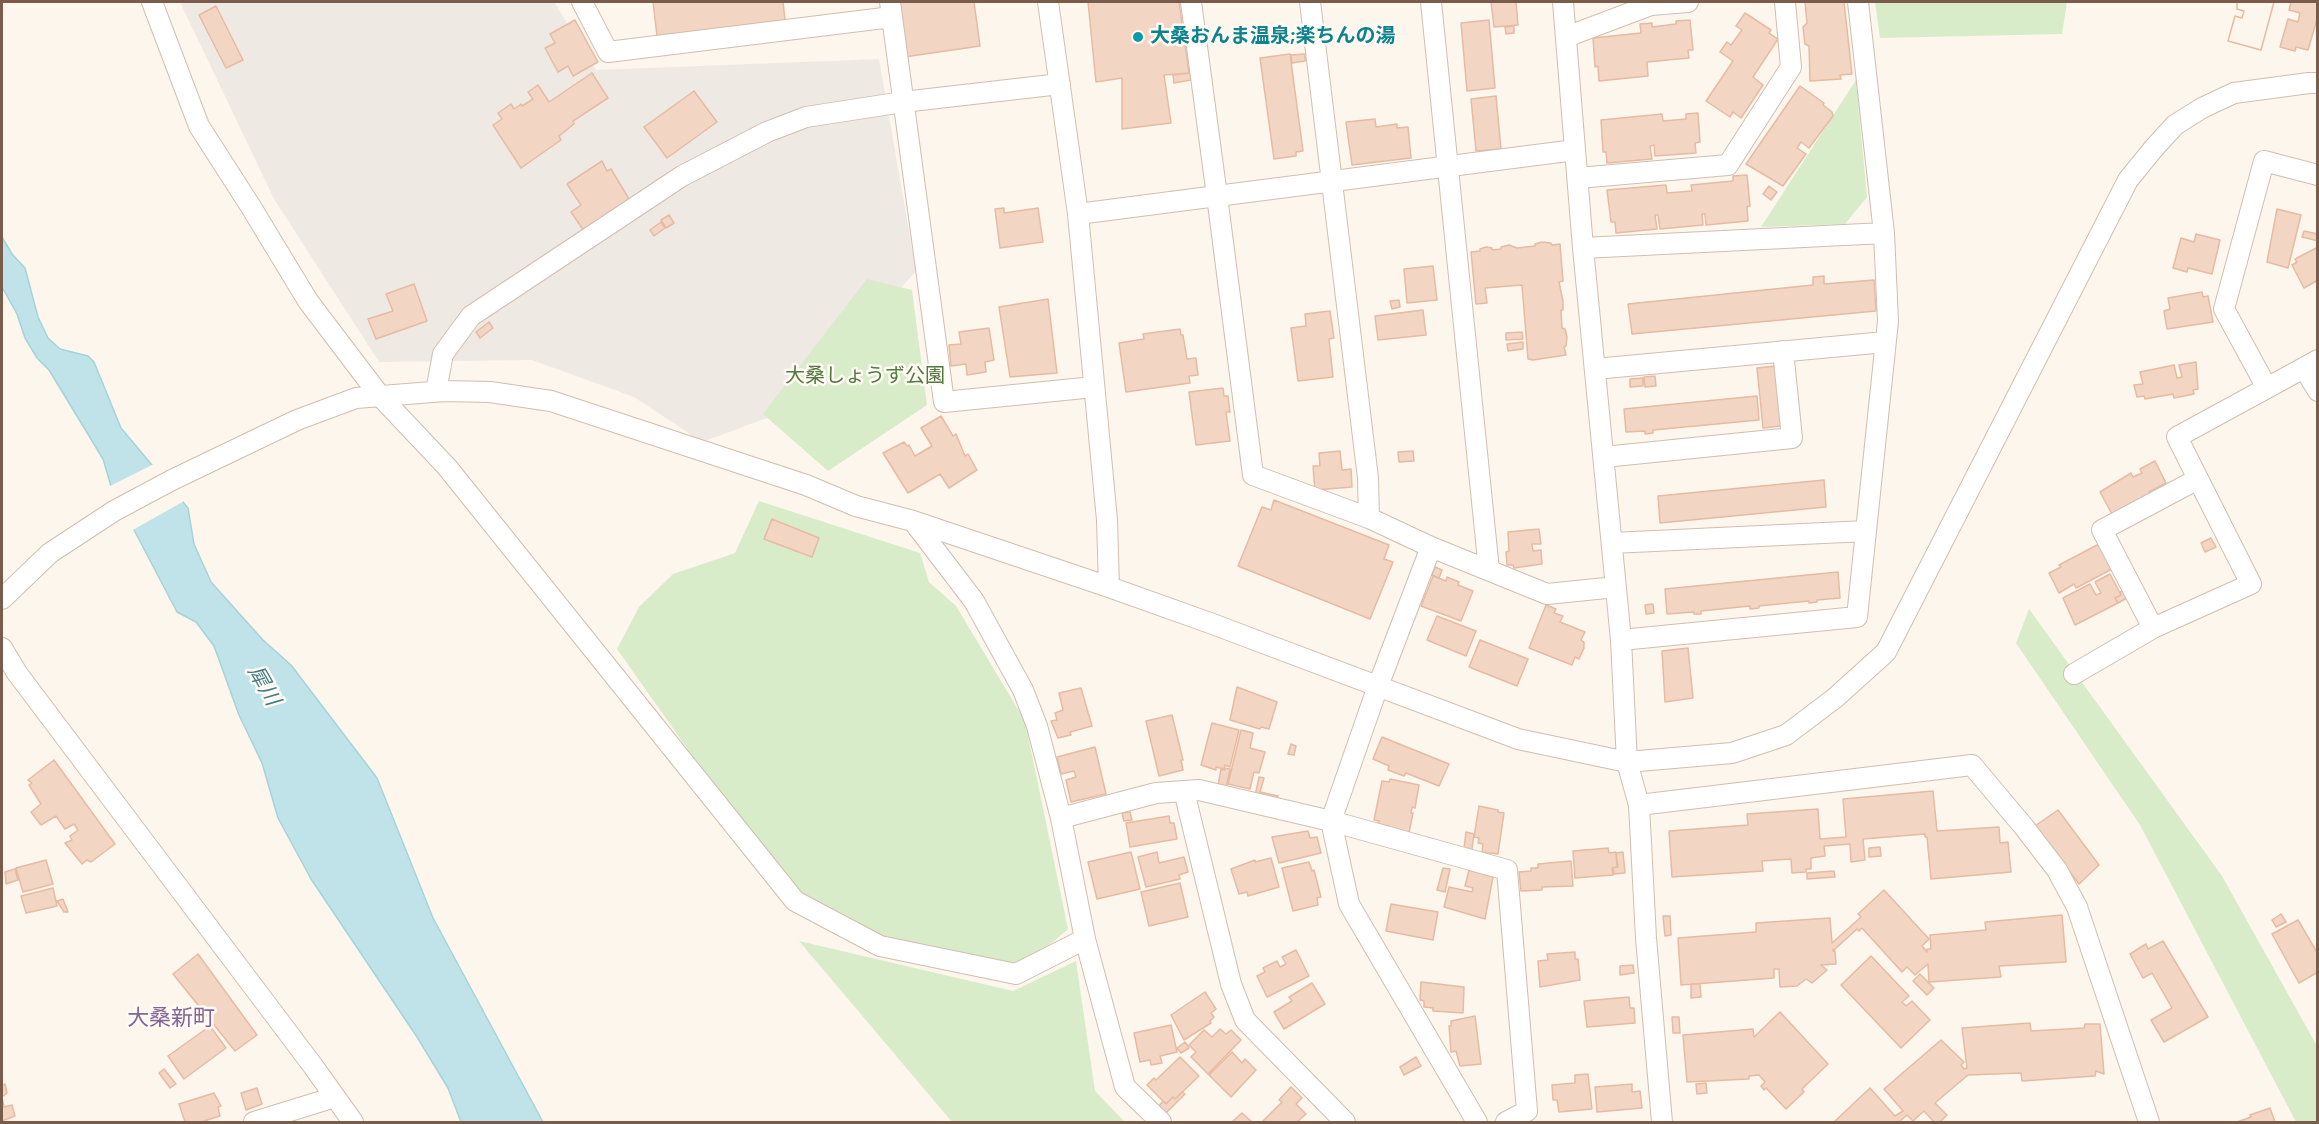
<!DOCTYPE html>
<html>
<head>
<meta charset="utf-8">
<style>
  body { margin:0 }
  #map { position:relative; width:2319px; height:1124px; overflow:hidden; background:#fdf6ec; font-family:"DM Sans",sans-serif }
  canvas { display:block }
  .frame { position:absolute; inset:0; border:3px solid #7a5c4d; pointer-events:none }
</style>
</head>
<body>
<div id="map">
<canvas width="2319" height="1124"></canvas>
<div class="frame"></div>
</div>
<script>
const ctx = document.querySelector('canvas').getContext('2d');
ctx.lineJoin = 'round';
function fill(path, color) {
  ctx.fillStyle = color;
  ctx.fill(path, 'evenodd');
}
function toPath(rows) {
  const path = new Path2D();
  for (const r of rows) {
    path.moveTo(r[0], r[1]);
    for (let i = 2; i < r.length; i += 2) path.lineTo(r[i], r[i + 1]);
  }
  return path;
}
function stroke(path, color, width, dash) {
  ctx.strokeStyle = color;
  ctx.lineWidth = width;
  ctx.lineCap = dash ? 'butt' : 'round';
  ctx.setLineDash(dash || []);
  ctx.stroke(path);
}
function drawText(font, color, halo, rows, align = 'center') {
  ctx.font = font + ' "DM Sans","Noto Sans JP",sans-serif';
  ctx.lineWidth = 5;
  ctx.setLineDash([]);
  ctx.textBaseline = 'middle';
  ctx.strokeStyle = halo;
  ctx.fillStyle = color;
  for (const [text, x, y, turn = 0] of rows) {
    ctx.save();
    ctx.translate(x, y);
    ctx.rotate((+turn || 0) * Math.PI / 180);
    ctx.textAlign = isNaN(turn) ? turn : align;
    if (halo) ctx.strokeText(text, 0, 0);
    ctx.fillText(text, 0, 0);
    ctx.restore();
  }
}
const industrial = toPath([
  [180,2,554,2,596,70,879,59,916,271,794,408,702,442,634,397,532,360,379,362,274,199]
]);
const green = toPath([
  [1875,2,2067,2,2062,34,1880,38],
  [1856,80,1867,197,1845,224,1761,227],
  [867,279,912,290,927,405,828,471,763,414],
  [759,501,920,553,929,582,956,606,1025,721,1068,929,1016,974,880,946,795,901,617,649,639,607,673,574,735,553],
  [2029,609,2222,876,2317,1046,2317,1122,2296,1122,2140,825,2016,643],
  [799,941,1013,991,1076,961,1095,1091,1125,1122,952,1122]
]);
const water = toPath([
  [2,237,12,254,25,268,38,317,48,338,60,349,88,356,94,362,121,428,188,508,194,544,211,582,263,640,291,665,377,778,433,918,543,1122,461,1122,448,1088,417,1037,311,879,278,818,262,763,239,715,214,646,196,622,177,612,111,486,103,459,49,370,37,358,25,338,17,314,2,287,2,237]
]);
const pier = toPath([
  [154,464,186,500,131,531,108,487]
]);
const building = toPath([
  [653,2,783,2,785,20,657,36,653,2],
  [897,2,974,2,980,46,904,57,897,2],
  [1088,2,1179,2,1189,73,1164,75,1171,123,1122,129,1122,78,1096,82,1088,2],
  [1491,2,1516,2,1518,25,1494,27,1491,2],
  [1805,2,1844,2,1852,74,1840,75,1841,79,1810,81,1809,46,1805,44,1803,27,1807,23,1805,2],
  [2237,2,2274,2,2261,50,2228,41,2235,16,2242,18,2244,11,2237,9,2237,2],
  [2237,2,2274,2,2261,50,2228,41,2235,16,2242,18,2244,11,2237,9,2237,2],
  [2291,2,2318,2,2318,16,2308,50,2296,47,2295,51,2280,47,2288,19,2298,22,2300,13,2289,10,2291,2],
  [216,6,243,60,226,68,199,15,216,6],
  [1745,13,1771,30,1769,33,1778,39,1753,77,1763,85,1741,118,1733,112,1730,117,1706,101,1733,61,1720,52,1727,42,1731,45,1742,30,1736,26,1745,13],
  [575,20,598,62,573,76,568,66,558,72,545,48,555,43,550,34,575,20],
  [1489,20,1495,88,1467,91,1461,23,1489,20],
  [1690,20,1693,50,1688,50,1689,58,1647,62,1648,76,1599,81,1598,66,1595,67,1593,38,1641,33,1640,24,1652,23,1652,27,1676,24,1676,21,1690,20],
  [1514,26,1514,33,1506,34,1505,27,1514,26],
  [1290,54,1303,151,1296,152,1296,156,1274,159,1260,58,1290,54],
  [1305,54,1305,61,1292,63,1291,55,1305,54],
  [592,73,608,98,573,121,574,124,559,136,561,140,521,168,493,125,502,119,498,113,511,104,514,109,521,104,522,106,533,99,528,92,538,85,549,102,592,73],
  [1190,73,1191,80,1174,83,1173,75,1190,73],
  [1800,86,1824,103,1823,105,1832,112,1833,116,1809,148,1801,142,1797,148,1806,154,1783,186,1746,164,1800,86],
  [694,91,717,122,667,158,644,127,694,91],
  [1496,96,1501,149,1476,151,1471,99,1496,96],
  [1698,113,1700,142,1695,143,1696,153,1655,156,1654,145,1650,146,1652,159,1607,163,1606,152,1603,152,1601,120,1662,114,1663,121,1686,119,1686,114,1698,113],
  [1375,119,1376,127,1397,124,1397,128,1408,127,1411,158,1352,165,1346,122,1375,119],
  [602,161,607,171,611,169,629,199,584,231,571,212,581,205,567,184,602,161],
  [1747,175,1750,206,1747,207,1748,221,1706,225,1705,214,1702,214,1703,225,1660,229,1658,215,1655,215,1657,229,1616,233,1615,222,1611,222,1607,190,1666,185,1667,193,1692,191,1691,185,1733,181,1733,176,1747,175],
  [1769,186,1777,192,1771,200,1763,194,1769,186],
  [1004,208,1004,213,1038,208,1043,242,1000,248,995,209,1004,208],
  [2277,209,2301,215,2288,268,2267,262,2277,209],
  [669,215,674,223,666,228,661,220,669,215],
  [661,222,665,228,654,236,650,230,661,222],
  [2304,231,2318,234,2318,241,2302,237,2304,231],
  [2196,234,2220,240,2212,274,2188,268,2187,272,2173,268,2181,238,2194,242,2196,234],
  [1542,242,1551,243,1552,245,1560,244,1563,281,1559,282,1563,301,1563,310,1561,310,1562,328,1565,329,1567,337,1566,346,1564,347,1566,355,1533,360,1528,359,1522,285,1485,288,1487,303,1476,304,1471,252,1480,251,1480,249,1486,247,1492,248,1492,250,1501,249,1501,247,1509,245,1517,248,1535,246,1535,244,1542,242],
  [2318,247,2318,280,2304,288,2292,265,2297,262,2295,259,2318,247],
  [1433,266,1437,300,1407,303,1404,269,1433,266],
  [1824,276,1824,284,1874,280,1876,311,1632,334,1628,304,1813,285,1813,277,1824,276],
  [414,284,427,321,376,339,368,319,393,311,386,294,414,284],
  [2202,292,2203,297,2208,296,2213,322,2167,329,2164,311,2170,309,2168,298,2202,292],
  [1048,299,1057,373,1010,377,999,307,1048,299],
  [1399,300,1400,307,1392,309,1390,301,1399,300],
  [1423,310,1426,335,1378,340,1375,316,1423,310],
  [1330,311,1334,338,1329,339,1333,377,1298,381,1291,328,1306,326,1305,314,1330,311],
  [489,322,493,328,480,338,476,332,489,322],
  [989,328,994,360,985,362,986,372,967,375,966,364,951,366,949,345,961,344,959,332,989,328],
  [1180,329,1181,335,1183,335,1187,359,1196,358,1198,375,1189,376,1190,383,1126,392,1119,343,1144,339,1143,334,1180,329],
  [1522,332,1523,339,1506,340,1506,333,1522,332],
  [1523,342,1523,349,1508,351,1507,344,1523,342],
  [2196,362,2198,389,2193,390,2194,394,2174,398,2173,394,2145,399,2144,396,2137,397,2134,385,2143,384,2140,372,2174,365,2177,378,2182,377,2179,365,2196,362],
  [1776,366,1781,426,1763,428,1757,368,1776,366],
  [1655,376,1656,386,1645,387,1644,377,1655,376],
  [1643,378,1643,386,1630,387,1630,379,1643,378],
  [1223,388,1224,396,1228,396,1230,412,1226,412,1230,441,1196,445,1189,392,1223,388],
  [1757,396,1759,420,1653,430,1653,433,1645,434,1645,431,1626,432,1624,409,1757,396],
  [941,416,953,436,956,434,965,456,968,454,977,470,949,488,940,474,908,493,883,453,904,442,907,446,909,445,915,456,932,446,921,428,941,416],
  [1340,451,1342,470,1351,469,1352,487,1315,490,1313,466,1320,466,1319,453,1340,451],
  [1413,451,1414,461,1399,462,1398,452,1413,451],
  [2155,461,2166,483,2149,492,2151,495,2112,514,2100,492,2131,473,2133,477,2142,473,2140,469,2155,461],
  [1824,480,1826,507,1660,523,1658,496,1824,480],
  [1274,500,1389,545,1384,559,1393,562,1370,619,1238,566,1262,507,1271,510,1274,500],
  [772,519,819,538,812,557,764,539,772,519],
  [1539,529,1541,544,1532,544,1533,551,1541,550,1542,564,1514,568,1513,565,1507,565,1506,552,1509,551,1508,532,1539,529],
  [2211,538,2216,547,2205,552,2201,543,2211,538],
  [2099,544,2112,569,2076,588,2074,584,2059,593,2049,573,2061,567,2059,565,2099,544],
  [1435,567,1442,570,1439,578,1432,575,1435,567],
  [1838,572,1840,598,1817,600,1817,602,1809,603,1809,601,1759,606,1759,608,1750,609,1750,606,1701,611,1701,614,1694,614,1694,612,1667,614,1665,589,1838,572],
  [2110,574,2121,595,2115,598,2118,603,2075,625,2063,598,2090,584,2096,595,2101,593,2095,582,2110,574],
  [1433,576,1446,581,1447,577,1459,582,1458,585,1473,591,1461,621,1421,606,1433,576],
  [2123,590,2127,598,2118,603,2115,598,2121,595,2120,592,2123,590],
  [1653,604,1654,613,1646,614,1645,605,1653,604],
  [1546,605,1556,609,1554,613,1563,616,1560,622,1585,632,1581,640,1584,642,1584,648,1579,659,1575,657,1572,665,1529,648,1546,605],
  [1437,616,1476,631,1466,656,1427,640,1437,616],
  [1480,640,1528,659,1517,686,1469,667,1480,640],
  [1688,648,1693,698,1665,702,1662,651,1688,648],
  [1237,687,1277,702,1269,729,1261,727,1260,729,1230,720,1237,687],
  [1081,688,1092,726,1070,732,1071,735,1058,738,1051,721,1057,720,1055,713,1063,710,1059,693,1081,688],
  [1172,715,1183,760,1181,760,1183,770,1159,776,1146,721,1172,715],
  [1212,723,1239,730,1230,767,1225,765,1224,769,1216,767,1216,770,1201,765,1212,723],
  [1241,730,1253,733,1250,748,1265,752,1259,773,1254,772,1250,789,1228,784,1241,730],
  [1382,737,1449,764,1439,786,1406,773,1404,776,1388,770,1389,766,1373,759,1382,737],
  [1291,744,1296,746,1294,755,1288,754,1291,744],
  [1095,747,1106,794,1071,802,1066,780,1076,777,1074,771,1061,774,1057,757,1095,747],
  [54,760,115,844,91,862,87,860,82,864,65,843,72,840,70,836,78,830,74,824,65,829,56,816,41,825,31,812,41,804,29,785,32,783,28,780,54,760],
  [1225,768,1230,769,1226,788,1218,786,1221,769,1225,770,1225,768],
  [1259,777,1264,778,1260,792,1278,796,1276,801,1255,796,1259,777],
  [1390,779,1419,785,1415,808,1412,807,1411,813,1413,813,1409,833,1388,828,1389,826,1378,824,1379,821,1374,820,1382,781,1389,782,1390,779],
  [1933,791,1937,831,1999,827,2000,843,2008,842,2011,872,1931,879,1927,837,1925,837,1925,834,1863,839,1865,860,1851,862,1850,844,1824,846,1825,856,1811,858,1811,869,1806,869,1806,872,1792,873,1791,859,1762,861,1763,871,1672,877,1669,831,1748,825,1747,814,1818,809,1820,839,1846,837,1843,799,1933,791],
  [1479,806,1498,810,1498,812,1504,813,1498,854,1482,852,1483,844,1478,843,1479,838,1474,837,1479,806],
  [2058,810,2099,865,2079,884,2035,826,2058,810],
  [1130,812,1132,820,1124,821,1122,813,1130,812],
  [1169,816,1170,823,1174,823,1177,839,1130,847,1126,823,1169,816],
  [1308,831,1310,838,1317,837,1321,853,1279,863,1272,837,1308,831],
  [1466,832,1474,834,1472,849,1464,848,1466,832],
  [1880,847,1881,856,1869,857,1869,848,1880,847],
  [1608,848,1609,853,1616,852,1617,867,1612,868,1613,875,1575,878,1573,851,1608,848],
  [1131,852,1140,889,1097,899,1088,862,1131,852],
  [1157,852,1159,863,1184,857,1188,872,1179,875,1180,879,1146,887,1138,857,1157,852],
  [1623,852,1625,873,1614,874,1613,868,1618,867,1616,853,1623,852],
  [1271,858,1279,887,1248,896,1247,892,1239,894,1231,869,1255,860,1255,862,1271,858],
  [46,860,53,884,23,892,16,868,46,860],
  [1571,861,1573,886,1542,887,1542,890,1521,891,1519,872,1531,871,1531,868,1538,868,1538,864,1571,861],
  [1309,862,1312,871,1314,870,1321,897,1317,898,1318,905,1293,911,1282,868,1309,862],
  [1443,868,1450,869,1445,892,1437,890,1443,868],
  [15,869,18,880,6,884,5,872,15,869],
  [1469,870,1493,877,1485,919,1444,907,1449,887,1472,892,1473,888,1465,886,1469,870],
  [1834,871,1835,877,1807,879,1807,873,1834,871],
  [1180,883,1188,917,1149,926,1141,892,1180,883],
  [53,888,57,906,26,913,21,896,53,888],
  [1884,890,1929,939,1922,946,1927,952,1927,949,1931,949,1930,935,1986,930,1985,922,2062,915,2066,962,1999,966,2001,977,1929,982,1928,964,1915,975,1907,967,1902,972,1862,928,1859,931,1857,929,1834,950,1833,949,1833,951,1835,951,1836,964,1821,965,1827,970,1812,983,1806,979,1797,986,1780,987,1779,969,1774,969,1774,978,1681,985,1678,938,1756,932,1756,923,1830,918,1832,943,1861,917,1858,914,1884,890],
  [63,899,68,912,64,912,57,901,63,899],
  [1391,904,1438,912,1433,940,1386,931,1391,904],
  [2281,914,2286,922,2276,927,2272,920,2281,914],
  [1663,916,1670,916,1671,935,1665,936,1663,916],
  [2298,920,2318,954,2318,972,2299,983,2272,934,2298,920],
  [2163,941,2208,1017,2164,1042,2151,1020,2172,1008,2152,973,2143,978,2130,954,2146,944,2148,949,2163,941],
  [1296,950,1309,976,1267,997,1257,976,1265,972,1263,968,1277,961,1280,967,1286,964,1282,957,1296,950],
  [1575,952,1575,959,1578,959,1580,980,1540,987,1538,961,1548,960,1547,954,1575,952],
  [198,954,257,1035,235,1051,173,974,198,954],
  [1871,956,1909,996,1902,1002,1906,1006,1912,1001,1930,1020,1901,1048,1841,985,1871,956],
  [1633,965,1634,973,1620,975,1620,966,1633,965],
  [1920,974,1934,988,1927,995,1913,981,1920,974],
  [1421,982,1464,987,1463,1013,1433,1011,1433,1008,1424,1007,1424,1001,1420,1000,1421,982],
  [1312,983,1325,1004,1284,1029,1274,1012,1292,1001,1289,997,1312,983],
  [1691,984,1700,984,1701,997,1691,998,1691,984],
  [1205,992,1216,1009,1211,1013,1214,1017,1210,1021,1211,1023,1184,1040,1171,1015,1205,992],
  [1629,997,1630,1008,1634,1008,1635,1023,1587,1027,1584,1001,1629,997],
  [1780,1012,1828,1064,1802,1089,1804,1092,1786,1109,1766,1088,1764,1090,1761,1086,1765,1082,1759,1075,1749,1076,1749,1079,1687,1082,1683,1035,1753,1029,1754,1037,1780,1012],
  [1475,1016,1481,1064,1460,1066,1456,1051,1451,1052,1449,1026,1451,1026,1451,1021,1475,1016],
  [1672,1017,1679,1017,1680,1033,1673,1033,1672,1017],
  [2030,1023,2031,1031,2084,1028,2085,1024,2100,1024,2104,1074,2096,1071,2095,1076,2022,1081,2021,1073,1968,1075,1935,1103,1947,1115,1940,1122,1934,1122,1924,1111,1913,1121,1907,1115,1899,1122,1834,1122,1870,1088,1895,1116,1903,1111,1884,1089,1941,1040,1964,1062,1961,1065,1964,1069,1967,1068,1962,1028,2030,1023],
  [1171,1025,1177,1052,1160,1056,1162,1063,1151,1065,1150,1060,1140,1062,1134,1033,1171,1025],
  [210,1026,226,1048,184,1079,168,1056,210,1026],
  [1220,1029,1226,1034,1231,1030,1241,1040,1208,1074,1191,1057,1196,1052,1189,1045,1204,1030,1212,1037,1220,1029],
  [1185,1042,1189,1048,1181,1053,1177,1048,1185,1042],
  [1232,1052,1242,1063,1245,1059,1256,1070,1231,1097,1209,1075,1232,1052],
  [1180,1057,1199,1076,1175,1099,1173,1097,1166,1104,1147,1085,1154,1078,1156,1080,1180,1057],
  [1416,1057,1421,1066,1404,1075,1400,1067,1416,1057],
  [164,1069,176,1084,170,1088,159,1073,164,1069],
  [1588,1074,1592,1109,1559,1112,1557,1100,1553,1100,1552,1085,1575,1083,1575,1075,1588,1074],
  [1706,1083,1707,1093,1697,1094,1696,1084,1706,1083],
  [5,1084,7,1093,2,1097,4,1107,12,1105,15,1116,2,1121,2,1085,5,1084],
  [1632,1084,1632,1092,1640,1091,1642,1108,1597,1112,1595,1087,1632,1084],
  [1291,1087,1302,1098,1296,1104,1306,1114,1297,1122,1262,1122,1282,1102,1279,1100,1291,1087],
  [257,1088,262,1104,246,1110,241,1093,257,1088],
  [1182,1092,1185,1094,1166,1113,1159,1106,1163,1101,1166,1104,1173,1097,1175,1099,1182,1092],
  [214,1093,221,1106,218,1107,220,1116,201,1122,185,1122,179,1104,214,1093],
  [2270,1108,2275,1122,2237,1122,2251,1117,2250,1115,2270,1108],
  [1242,1113,1252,1122,1232,1122,1242,1113]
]);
const minor = toPath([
  [152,2,199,126,251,207,308,301,380,396,447,467,795,901,880,946,1016,974,1085,939,1125,1087,1161,1122],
  [582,2,608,52,892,17],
  [890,2,944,402,1094,387],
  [1048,2,1078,214,1107,520,1109,587],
  [1310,2,1368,478,1369,518,1431,547,1378,686,1331,821,1349,904,1477,1122],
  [1431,2,1489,570],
  [1563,2,1583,248,1621,640,1627,762,1639,805,1646,938,1662,1122],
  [1651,5,1688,2],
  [1566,37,1651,5,1651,2],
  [1578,178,1728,165,1791,67,1785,2],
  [1078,214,1217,196,1191,2],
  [1583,248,1884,233],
  [2304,368,2318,391],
  [1595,369,1885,342],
  [2267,388,2318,360],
  [436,391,443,354,471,316,682,176,767,132,806,117,903,102,1060,84],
  [1604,457,1792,438,1783,351],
  [2198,479,2102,530,2153,628,2251,584,2177,437,2267,388,2224,309,2264,161,2318,175],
  [1369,518,1253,475,1217,196,1575,150],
  [913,521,974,601,1023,690,1037,726,1061,818,1085,939],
  [1612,543,1866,531],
  [1431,547,1547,594,1616,587],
  [2,599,50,553,114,511,172,480,297,420,356,398,445,391,490,392,551,401,806,485,856,506,913,521,1109,587,1210,623,1518,739,1627,762,1732,753,1786,735,1835,698,1886,652,2128,180,2154,148,2175,125,2202,108,2234,93,2309,83,2318,83],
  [1621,640,1857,617,1888,321,1884,233,1858,2],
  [2,648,17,673,313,1066,353,1122],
  [2074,674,2153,628],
  [1184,791,1231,984,1245,1020,1345,1122],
  [1639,805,1972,765,2024,827,2057,870,2077,907,2149,1122],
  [1061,818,1156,793,1199,790,1331,821,1507,870,1527,1111,1506,1122],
  [254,1122,335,1097]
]);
const markers = [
  [1138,37,6,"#0f9aa8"]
];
const cultureNames = [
  ["大桑おんま温泉;楽ちんの湯",1150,37]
];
const parkNames = [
  ["大桑しょうず公園",865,377]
];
const waterNames = [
  ["犀川",263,686,60]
];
const quarterNames = [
  ["大桑新町",171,1019]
];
fill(industrial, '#efe9e4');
fill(green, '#d8ecc9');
fill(water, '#bfe3e8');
stroke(water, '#a5d3da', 1.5);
fill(pier, '#fdf6ec');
fill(building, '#f3d5c3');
stroke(building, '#e6bba3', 1.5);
stroke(minor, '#d1beb0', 22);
stroke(minor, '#fff', 20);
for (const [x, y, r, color] of markers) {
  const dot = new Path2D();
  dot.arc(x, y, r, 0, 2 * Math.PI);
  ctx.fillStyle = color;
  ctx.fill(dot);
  stroke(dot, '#fffaf3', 2);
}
drawText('bold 20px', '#0d838f', '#fffaf3', cultureNames, 'left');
drawText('20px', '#537a41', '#fffaf3', parkNames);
drawText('italic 21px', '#437c86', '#fffaf3', waterNames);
drawText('22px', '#846695', '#fffaf3', quarterNames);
</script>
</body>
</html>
